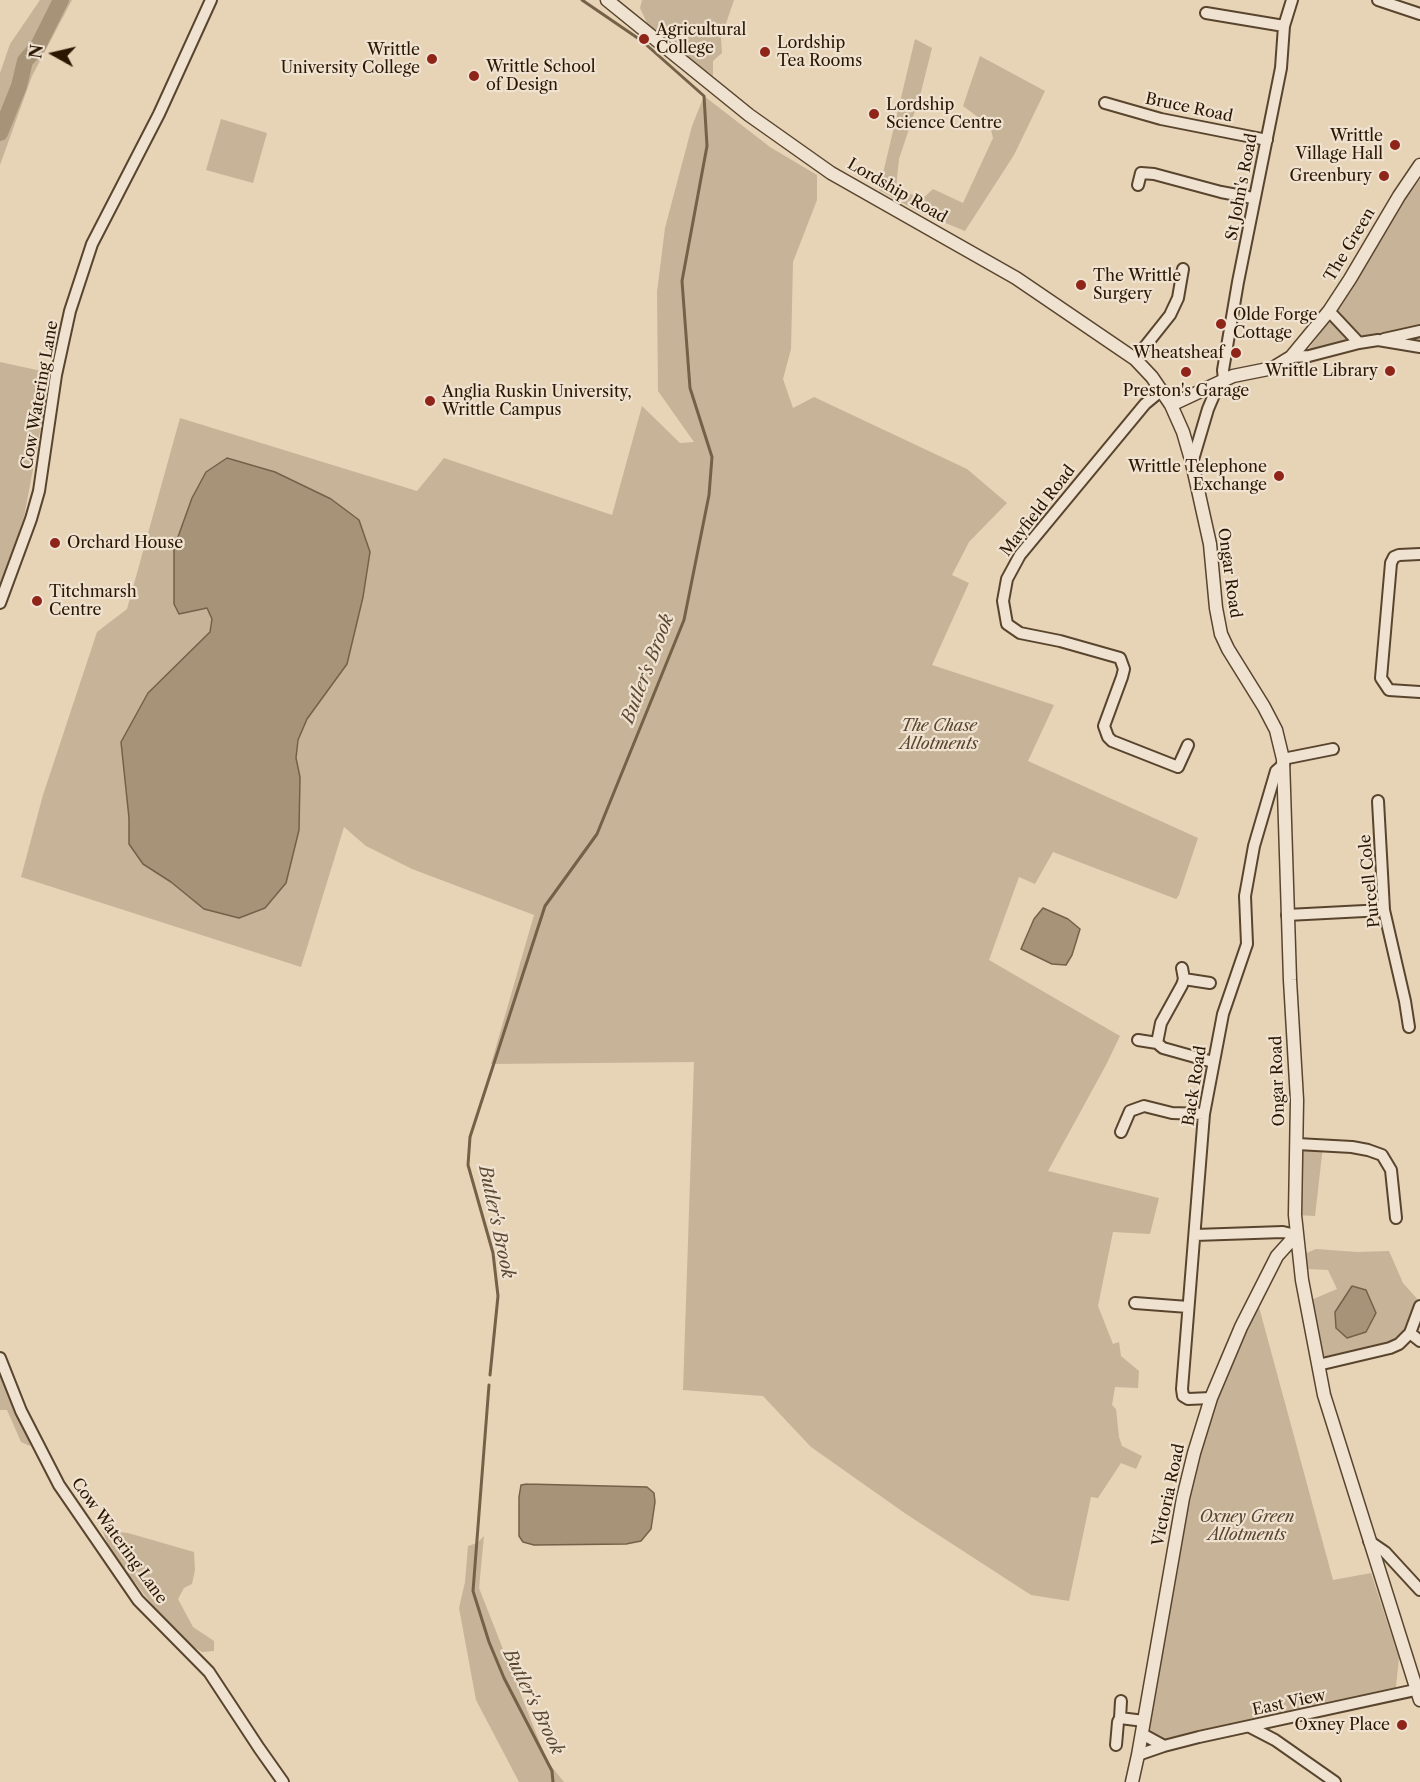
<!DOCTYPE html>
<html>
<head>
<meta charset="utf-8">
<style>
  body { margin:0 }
  #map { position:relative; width:1420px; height:1782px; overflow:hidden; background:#e7d3b6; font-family:"Libre Caslon Text",serif }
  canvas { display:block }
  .north { position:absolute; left:24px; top:24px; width:60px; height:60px; -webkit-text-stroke:4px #efe2d0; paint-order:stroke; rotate:278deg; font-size:16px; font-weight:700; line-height:24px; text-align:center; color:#2a1601 }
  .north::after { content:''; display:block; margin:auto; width:21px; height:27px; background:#2a1601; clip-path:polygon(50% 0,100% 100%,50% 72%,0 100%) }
</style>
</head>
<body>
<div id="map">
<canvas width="1420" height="1782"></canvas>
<div class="north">N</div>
</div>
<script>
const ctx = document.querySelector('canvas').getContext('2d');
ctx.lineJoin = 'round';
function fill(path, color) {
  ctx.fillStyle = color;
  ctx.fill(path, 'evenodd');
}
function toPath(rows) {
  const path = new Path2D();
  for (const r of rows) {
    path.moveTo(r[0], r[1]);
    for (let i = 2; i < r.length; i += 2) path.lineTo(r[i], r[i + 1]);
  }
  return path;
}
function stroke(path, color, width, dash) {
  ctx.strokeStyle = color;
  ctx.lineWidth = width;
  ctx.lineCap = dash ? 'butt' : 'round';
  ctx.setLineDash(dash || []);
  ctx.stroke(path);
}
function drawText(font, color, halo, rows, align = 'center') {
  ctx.font = font + ' "Libre Caslon Text",serif';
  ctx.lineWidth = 4.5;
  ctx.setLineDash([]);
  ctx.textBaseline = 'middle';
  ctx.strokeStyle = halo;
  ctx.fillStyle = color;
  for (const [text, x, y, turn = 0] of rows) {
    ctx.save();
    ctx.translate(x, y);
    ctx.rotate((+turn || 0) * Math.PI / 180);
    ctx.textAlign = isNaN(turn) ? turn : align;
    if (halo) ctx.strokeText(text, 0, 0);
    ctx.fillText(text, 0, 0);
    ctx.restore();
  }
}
const green = toPath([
  [40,0,72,0,32,76,0,165,0,73,10,44],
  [642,0,734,0,721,38,722,53,713,61,713,76,686,56,681,46,663,33,649,27,640,8],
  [915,39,932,48,920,96,899,159,896,188,922,199,933,189,963,203,993,138,990,126,963,106,980,56,1045,91,1014,155,965,231,921,213,879,190],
  [704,96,770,147,817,175,817,200,793,262,791,349,783,379,793,408,814,397,967,469,1007,503,969,542,952,575,969,583,932,665,1054,705,1028,761,1198,838,1179,895,1176,899,1053,852,1035,884,1019,877,989,960,1120,1036,1106,1065,1048,1171,1159,1198,1150,1234,1113,1232,1098,1306,1113,1344,1119,1342,1121,1356,1139,1371,1138,1388,1115,1387,1112,1405,1116,1409,1119,1437,1122,1446,1142,1456,1136,1469,1121,1463,1098,1498,1091,1497,1069,1601,1031,1595,906,1514,811,1447,763,1396,683,1390,694,1062,491,1064,534,915,412,869,366,846,344,827,301,967,21,877,43,795,97,632,127,609,180,418,417,491,444,458,612,515,642,406,680,443,694,442,658,391,657,292,665,228,692,126],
  [221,119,267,133,253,183,206,170],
  [1420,179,1420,343,1399,340,1396,331,1308,350,1352,288,1399,205],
  [0,362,46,372,42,421,24,517,0,586],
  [1297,1144,1323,1146,1315,1216,1296,1215],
  [1316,1249,1357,1252,1389,1251,1403,1283,1420,1302,1402,1337,1386,1344,1319,1362,1311,1300,1337,1289,1328,1270,1306,1269,1304,1254],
  [1256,1296,1333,1580,1371,1573,1399,1658,1395,1696,1291,1711,1149,1742,1138,1755,1194,1453],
  [0,1373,31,1439,30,1446,21,1442,7,1410,0,1410],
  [102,1530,128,1533,194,1552,195,1570,192,1584,184,1588,178,1599,193,1627,214,1641,214,1651,202,1652,189,1644,169,1626,111,1552],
  [484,1536,479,1588,547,1761,564,1782,519,1782,476,1700,459,1608,465,1582,468,1546,477,1543]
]);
const water = toPath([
  [227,458,275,472,331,499,359,520,370,552,363,597,347,664,307,719,298,740,296,758,300,777,299,830,286,883,265,908,239,918,204,909,171,882,143,864,129,844,129,818,121,742,148,693,210,632,212,619,207,608,179,614,174,604,174,548,192,498,206,472,227,458],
  [1043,908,1068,919,1080,929,1072,955,1066,965,1052,964,1021,949,1034,919,1043,908],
  [1352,1286,1366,1290,1376,1313,1366,1332,1347,1338,1336,1328,1335,1312,1352,1286],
  [527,1484,647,1487,654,1493,655,1502,651,1529,641,1541,626,1544,534,1545,523,1542,519,1536,519,1497,521,1485,527,1484]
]);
const stream = toPath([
  [490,1375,498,1296,493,1253,468,1165,470,1137,545,906,597,834,684,620,709,495,712,457,690,388,682,281,707,146,704,96,642,41,582,0],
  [489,1385,473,1591,489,1642,504,1678,552,1771,553,1782]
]);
const river = toPath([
  [0,133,19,86,25,61,38,46,61,0]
]);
const minor = toPath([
  [1378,0,1420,14],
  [1206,13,1284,26],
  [1105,103,1161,119,1267,140],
  [1138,185,1141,173,1154,174,1221,192,1253,198],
  [1329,311,1359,343],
  [1384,339,1420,331],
  [1291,357,1309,356,1359,343,1378,340,1420,347],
  [1135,359,1170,315,1178,298,1183,269],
  [1224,380,1223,370,1238,282,1281,68,1284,26,1292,0],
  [1162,390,1145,404,1020,555,1007,579,1003,601,1007,624,1020,633,1060,641,1120,658,1124,669,1122,677,1104,726,1108,737,1112,741,1178,767,1188,745],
  [1192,463,1208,409,1219,383],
  [1420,554,1399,555,1394,557,1391,563,1381,678,1389,690,1420,692],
  [0,603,31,519,39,491,56,375,70,311,92,244,159,114,211,0],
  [1283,759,1333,749],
  [1378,801,1384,910,1405,1001,1409,1027],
  [1287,915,1384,910],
  [1182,968,1184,979,1182,985,1161,1023,1157,1043,1163,1048,1213,1062],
  [1184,979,1210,983],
  [1138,1040,1157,1043],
  [1121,1132,1130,1111,1144,1106,1172,1113,1204,1114],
  [1297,1144,1352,1147,1368,1150,1382,1155,1391,1170,1396,1218],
  [1195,1235,1283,1232,1296,1235],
  [1135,1303,1188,1307],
  [1410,1333,1420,1306],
  [0,1358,21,1411,59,1485,138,1600,209,1672,259,1748,283,1782],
  [1318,1365,1390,1348,1399,1344,1410,1333,1420,1341],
  [1211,1398,1188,1399,1183,1396,1182,1389,1204,1114,1223,1014,1247,944,1245,896,1254,846,1276,771,1284,764],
  [1369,1541,1385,1552,1420,1590],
  [1120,1718,1121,1701],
  [1250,1727,1275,1740,1335,1782],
  [1142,1734,1164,1746],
  [1116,1745,1118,1722,1120,1718,1144,1721],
  [1138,1755,1164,1746,1199,1737,1420,1689]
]);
const tertiary = toPath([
  [607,0,749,115,831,173,1016,278,1135,359,1152,377,1171,405,1183,432,1192,463,1210,544,1216,608,1221,634,1228,649,1264,707,1276,730,1283,759,1290,980,1297,1100,1295,1215,1302,1280,1324,1395,1420,1700],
  [1171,405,1233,376,1273,368,1291,357,1329,311,1350,279,1399,196,1420,165],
  [1132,1782,1138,1755,1183,1498,1194,1453,1211,1398,1241,1327,1277,1256,1296,1235]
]);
const markers = [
  [644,39,6,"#8f2418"],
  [765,52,6,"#8f2418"],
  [432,59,6,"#8f2418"],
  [474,76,6,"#8f2418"],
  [874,114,6,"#8f2418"],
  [1395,145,6,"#8f2418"],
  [1384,176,6,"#8f2418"],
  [1081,285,6,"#8f2418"],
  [1221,324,6,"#8f2418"],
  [1236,353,6,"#8f2418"],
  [1390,371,6,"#8f2418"],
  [1186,372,6,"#8f2418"],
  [430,401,6,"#8f2418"],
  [1279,476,6,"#8f2418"],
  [55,543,6,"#8f2418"],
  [37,601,6,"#8f2418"],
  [1402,1725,6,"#8f2418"]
];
const poiNames = [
  ["Agricultural",656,30],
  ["College",656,48],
  ["Lordship",777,43],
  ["Tea Rooms",777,61],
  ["Writtle",420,50,"right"],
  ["University College",420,68,"right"],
  ["Writtle School",486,67],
  ["of Design",486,85],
  ["Lordship",886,105],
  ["Science Centre",886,123],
  ["Writtle",1383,136,"right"],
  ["Village Hall",1383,154,"right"],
  ["Greenbury",1372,176,"right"],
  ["The Writtle",1093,276],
  ["Surgery",1093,294],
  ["Olde Forge",1233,315],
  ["Cottage",1233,333],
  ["Wheatsheaf",1224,353,"right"],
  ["Writtle Library",1378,371,"right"],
  ["Preston's Garage",1186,391,"center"],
  ["Anglia Ruskin University,",442,392],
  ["Writtle Campus",442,410],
  ["Writtle Telephone",1267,467,"right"],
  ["Exchange",1267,485,"right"],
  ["Orchard House",67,543],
  ["Titchmarsh",49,592],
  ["Centre",49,610],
  ["Oxney Place",1390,1725,"right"]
];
const streetNames = [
  ["Bruce Road",1189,108,12],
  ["St John's Road",1242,187,-79],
  ["Lordship Road",897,191,30],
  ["The Green",1350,245,-59],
  ["Cow Watering Lane",40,395,-80],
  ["Mayfield Road",1038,511,-52],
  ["Ongar Road",1229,573,82],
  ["Purcell Cole",1370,881,-96],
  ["Ongar Road",1278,1081,-92],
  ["Back Road",1195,1086,-81],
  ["Victoria Road",1169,1495,-78],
  ["Cow Watering Lane",119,1541,54],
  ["East View",1289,1703,-12]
];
const parkNames = [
  ["The Chase",939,726],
  ["Allotments",939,744],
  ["Oxney Green",1247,1517],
  ["Allotments",1247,1535]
];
const waterNames = [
  ["Butler's Brook",648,669,-69],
  ["Butler's Brook",496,1222,78],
  ["Butler's Brook",533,1702,64]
];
fill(green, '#c7b397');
fill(water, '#a79378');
stroke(water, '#756148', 1.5);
stroke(stream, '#756148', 3);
stroke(river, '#a79378', 16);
stroke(minor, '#59452e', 14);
stroke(tertiary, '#59452e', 15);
stroke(minor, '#efe2d0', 10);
stroke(tertiary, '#efe2d0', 12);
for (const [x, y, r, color] of markers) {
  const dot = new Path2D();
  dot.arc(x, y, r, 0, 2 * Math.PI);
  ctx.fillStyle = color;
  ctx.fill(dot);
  stroke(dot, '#efe2d0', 2);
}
drawText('16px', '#2a1601', '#efe2d0', poiNames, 'left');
drawText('16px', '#2a1601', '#efe2d0', streetNames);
drawText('italic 16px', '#59452e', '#efe2d0', parkNames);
drawText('italic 18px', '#5c4831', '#efe2d0', waterNames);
</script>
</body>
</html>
